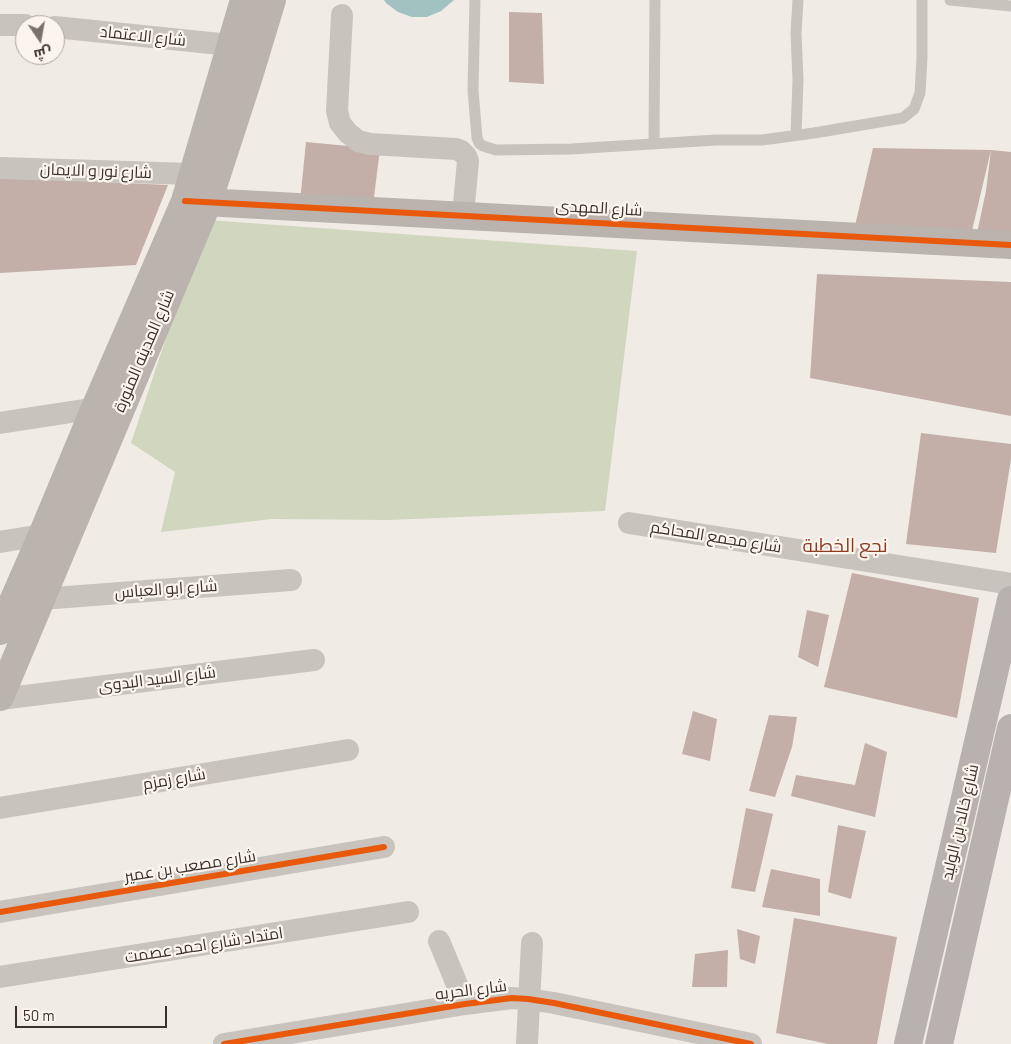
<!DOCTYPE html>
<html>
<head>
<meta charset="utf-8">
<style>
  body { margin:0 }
  #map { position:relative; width:1011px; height:1044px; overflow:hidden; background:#f0ebe5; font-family:Barlow,Cairo,sans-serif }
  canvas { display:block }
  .north { position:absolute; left:15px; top:15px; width:50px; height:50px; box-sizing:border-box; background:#fbf5ee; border:1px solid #aea6a0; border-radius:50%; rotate:168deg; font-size:14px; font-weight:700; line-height:20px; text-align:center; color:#3b302b }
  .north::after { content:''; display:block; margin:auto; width:18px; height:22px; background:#7a716c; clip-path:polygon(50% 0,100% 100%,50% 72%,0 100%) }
  .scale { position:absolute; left:15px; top:1006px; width:152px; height:22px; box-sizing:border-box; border:2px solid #3b302b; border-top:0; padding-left:6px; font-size:15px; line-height:18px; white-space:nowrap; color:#3b302b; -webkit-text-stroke:4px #fbf5ee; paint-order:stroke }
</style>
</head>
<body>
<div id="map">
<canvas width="1011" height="1044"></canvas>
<div class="north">ش</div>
<div class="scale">50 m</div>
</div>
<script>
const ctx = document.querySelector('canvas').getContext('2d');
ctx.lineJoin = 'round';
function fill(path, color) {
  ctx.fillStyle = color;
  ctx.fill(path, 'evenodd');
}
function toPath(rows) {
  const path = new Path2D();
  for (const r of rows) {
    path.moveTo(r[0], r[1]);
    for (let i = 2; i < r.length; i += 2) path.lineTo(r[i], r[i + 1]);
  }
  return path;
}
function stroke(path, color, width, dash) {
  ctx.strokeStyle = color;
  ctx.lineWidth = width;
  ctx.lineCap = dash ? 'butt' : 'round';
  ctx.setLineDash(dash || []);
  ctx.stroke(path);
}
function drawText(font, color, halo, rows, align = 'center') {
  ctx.font = font + ' Barlow,Cairo,sans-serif';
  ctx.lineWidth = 4.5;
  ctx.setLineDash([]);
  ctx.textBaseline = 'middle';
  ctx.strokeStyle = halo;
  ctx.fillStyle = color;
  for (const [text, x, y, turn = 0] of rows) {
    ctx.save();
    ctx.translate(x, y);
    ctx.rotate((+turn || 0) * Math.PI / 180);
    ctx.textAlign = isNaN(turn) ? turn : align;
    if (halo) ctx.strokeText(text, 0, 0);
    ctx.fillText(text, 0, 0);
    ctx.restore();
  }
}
const green = toPath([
  [208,220,637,251,605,511,389,520,272,519,161,532,175,472,131,443,167,335]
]);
const water = toPath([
  [384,0,454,0,441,11,427,17,412,17,398,12,386,3]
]);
const building = toPath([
  [509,12,542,13,544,84,509,82],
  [306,142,380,149,373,205,300,202],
  [873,148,991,150,971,235,854,230],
  [991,150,1011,152,1011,234,977,233,986,191],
  [0,177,168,185,136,265,0,273],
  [817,274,1011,282,1011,416,810,378],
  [921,433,1011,444,1011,459,996,553,906,544],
  [852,573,979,598,957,718,824,687],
  [807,610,829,615,818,667,798,657],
  [693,711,717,719,710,761,682,754],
  [769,715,797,717,792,747,775,797,749,791],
  [865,743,887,752,875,817,791,796,796,775,855,785],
  [746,808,773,814,755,892,731,888],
  [838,825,866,831,851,899,828,892],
  [771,869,820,879,820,916,762,907],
  [794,918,897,937,877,1044,828,1044,776,1033],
  [737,929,760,936,755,964,740,959],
  [728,950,727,987,692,987,695,954]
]);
const lane = toPath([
  [475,0,473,90,477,138,479,143,483,146,496,150,571,149,716,140,762,140,814,133,903,118,914,109,920,93,922,58,922,0],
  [950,0,1011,6],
  [796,135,798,80,796,33,798,0],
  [654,144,655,0]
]);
const street = toPath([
  [342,15,337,111,340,123,348,133,358,141,370,144,456,149,461,151,466,156,468,161,463,215],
  [0,25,25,25],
  [55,27,230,45],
  [0,168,192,174],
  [0,423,110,406],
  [629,523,1011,584],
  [0,542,42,535],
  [41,599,291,580],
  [0,699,314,660],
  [0,808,348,750],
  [0,912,384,847],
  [439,941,465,1004],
  [0,977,408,912],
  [224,1044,465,1004,512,998,528,999,554,1003,751,1044],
  [527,1044,532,943]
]);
const secondary = toPath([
  [185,201,1011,245],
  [0,631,42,535,95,408,185,201,244,0],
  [0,697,208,202,249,76,272,0]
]);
const primary = toPath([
  [908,1044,1011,600],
  [939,1044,1011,728]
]);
const cycleway = toPath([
  [185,201,1011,245],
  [0,912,384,847],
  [224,1044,465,1004,512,998,528,999,554,1003,751,1044]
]);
const streetNames = [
  ["شارع الاعتماد",143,36,6],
  ["شارع نور و الايمان",96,171,2],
  ["شارع المهدى",599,208,3],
  ["شارع المدينه المنورة",144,351,-67],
  ["شارع مجمع المحاكم",716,537,9],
  ["شارع ابو العباس",166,589,-4],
  ["شارع السيد البدوى",157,679,-7],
  ["شارع زمزم",174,779,-10],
  ["شارع خالد بن الوليد",960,822,-77],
  ["شارع مصعب بن عمير",190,866,-9],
  ["امتداد شارع احمد عصمت",204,945,-9],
  ["شارع الحريه",471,990,-7]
];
const quarterNames = [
  ["نجع الخطبة",845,546]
];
fill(green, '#d1d6bf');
fill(water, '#a1c2c1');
fill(building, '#c3afa7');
stroke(lane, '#c9c3be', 11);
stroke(street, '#c9c3be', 22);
stroke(secondary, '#bab3ae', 28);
stroke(primary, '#b8b1ad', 28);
stroke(cycleway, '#e8590c', 6);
drawText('16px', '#3b302b', '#fbf5ee', streetNames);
drawText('19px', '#8c3b22', '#fbf5ee', quarterNames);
</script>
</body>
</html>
